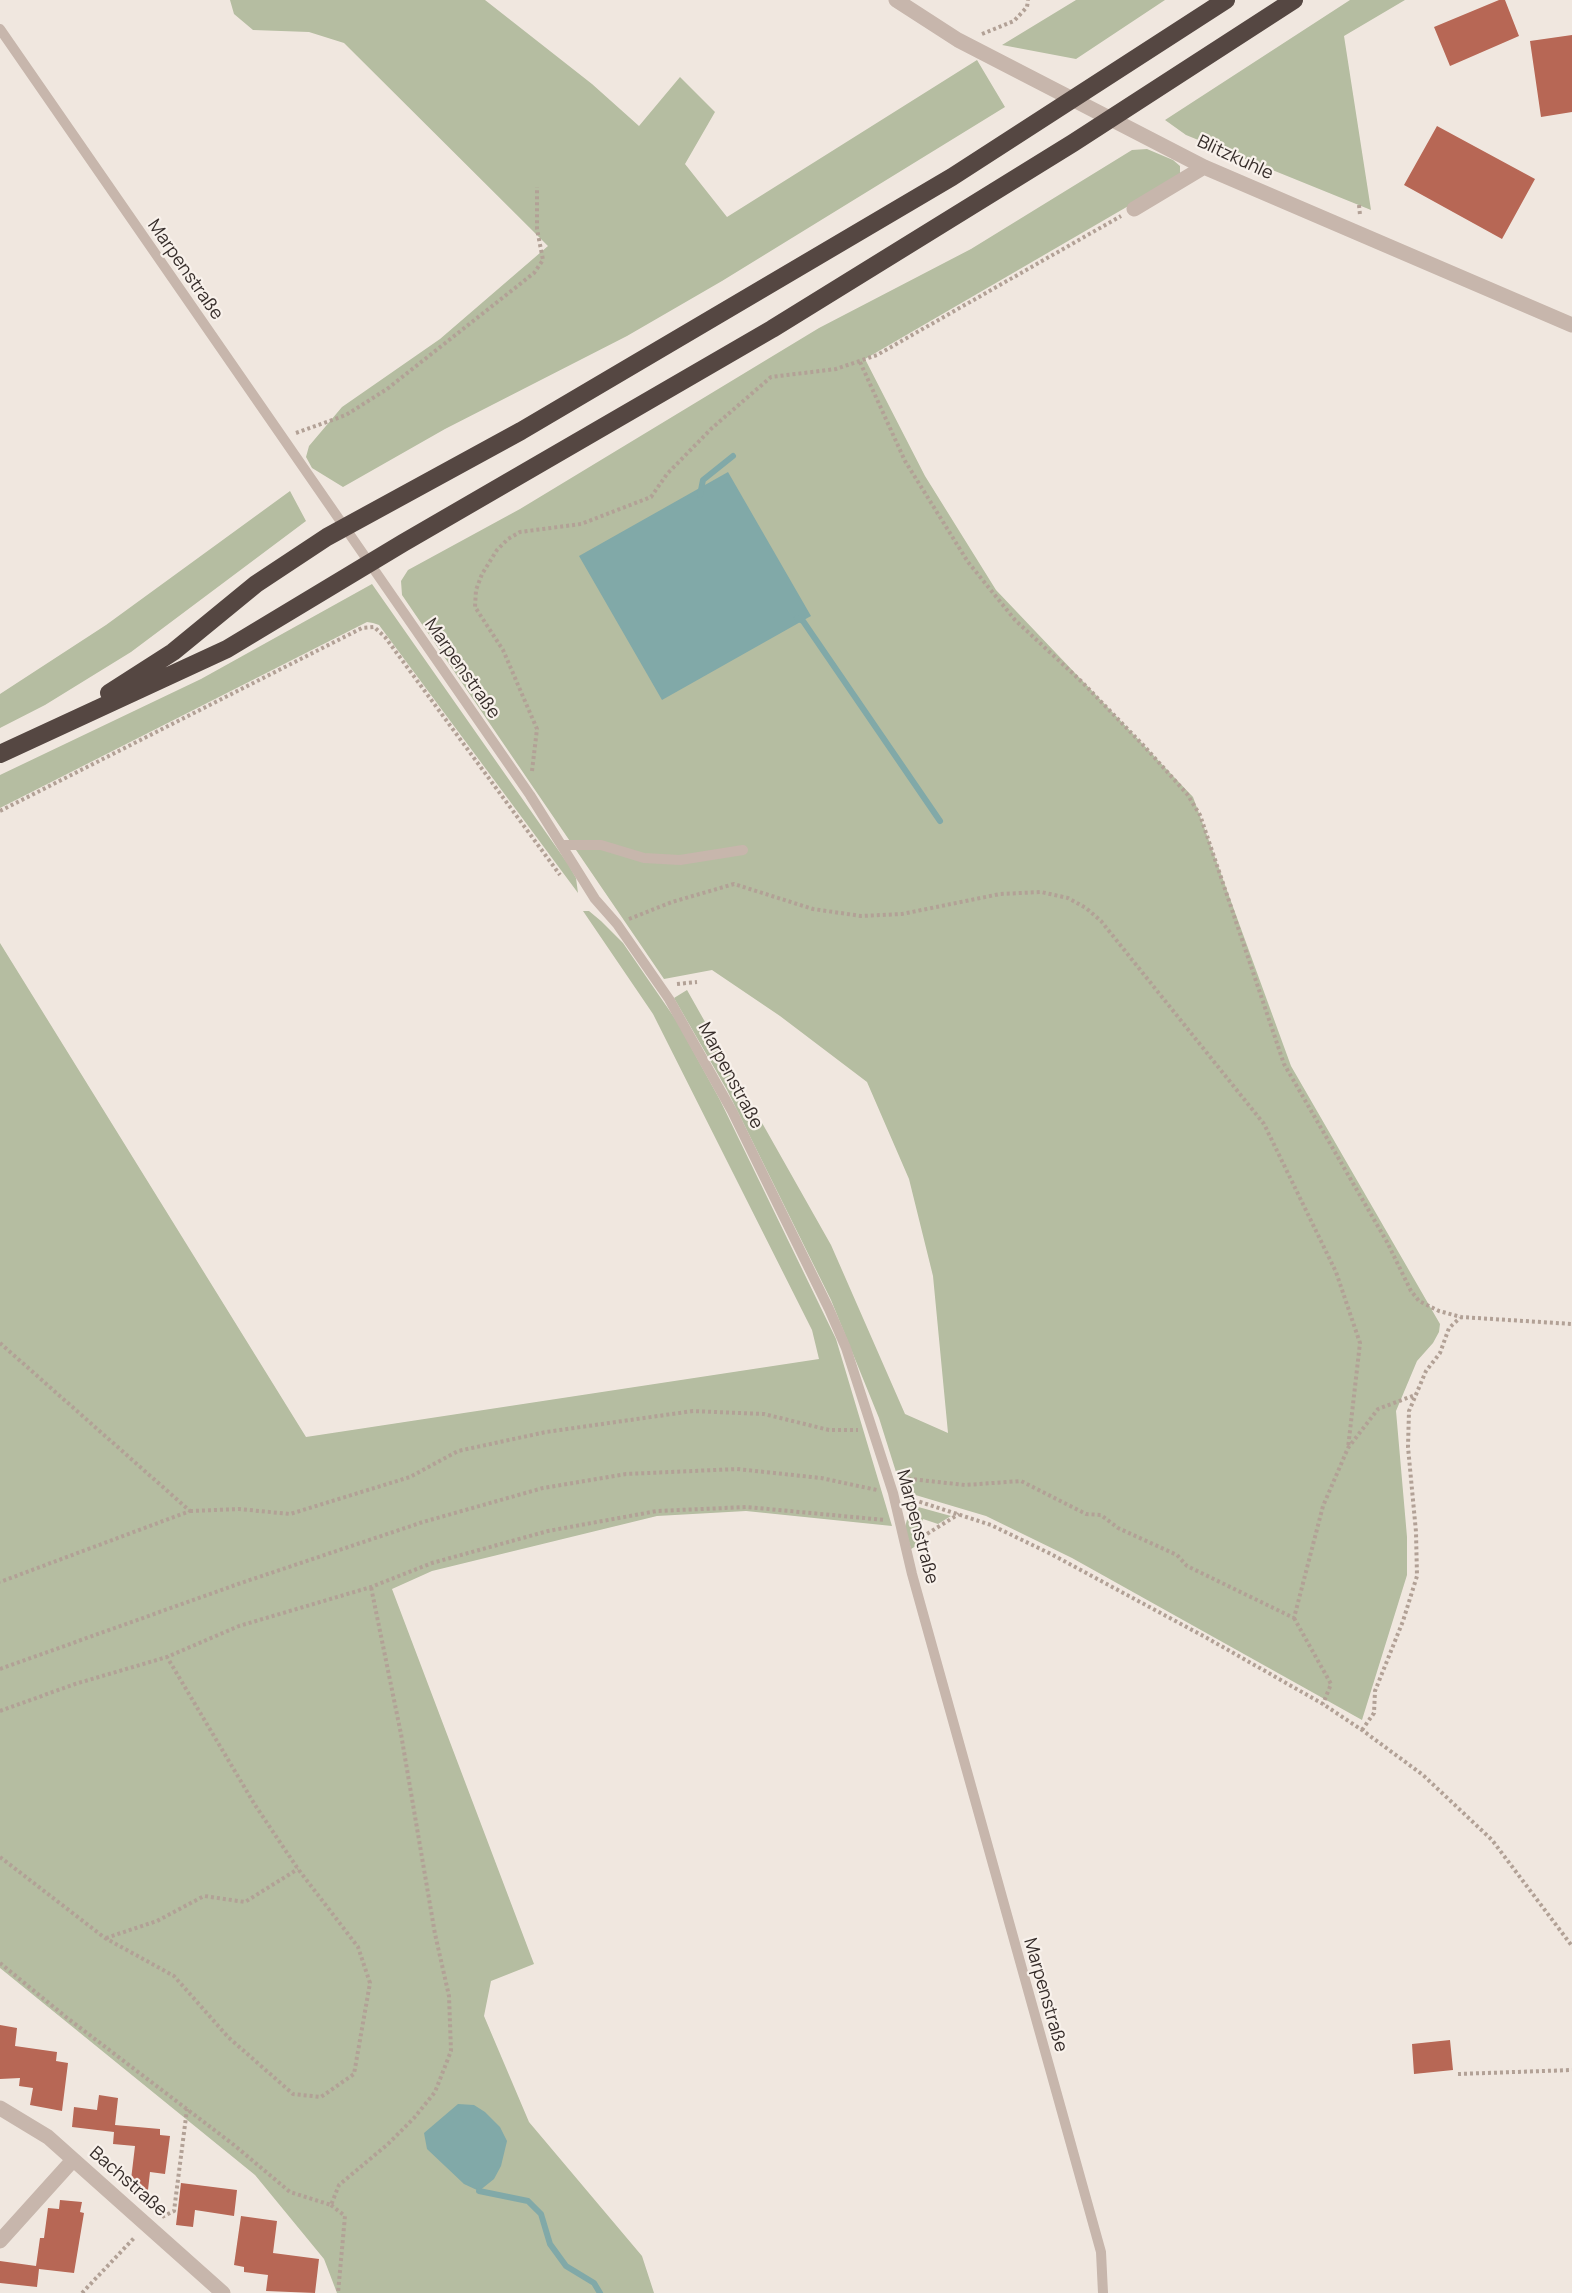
<!DOCTYPE html>
<html>
<head>
<meta charset="utf-8">
<style>
  body { margin:0 }
  canvas { display:block; background:#f0e7df }
</style>
</head>
<body>
<canvas width="1572" height="2293"></canvas>
<script>
const ctx = document.querySelector('canvas').getContext('2d');
ctx.lineJoin = 'round';
function fill(path, color) {
  ctx.fillStyle = color;
  ctx.fill(path, 'evenodd');
}
function toPath(rows) {
  const path = new Path2D();
  for (const r of rows) {
    path.moveTo(r[0], r[1]);
    for (let i = 2; i < r.length; i += 2) path.lineTo(r[i], r[i + 1]);
  }
  return path;
}
function stroke(path, color, width, dash) {
  ctx.strokeStyle = color;
  ctx.lineWidth = width;
  ctx.lineCap = dash ? 'butt' : 'round';
  ctx.setLineDash(dash || []);
  ctx.stroke(path);
}
function drawText(font, color, halo, rows, align = 'center') {
  ctx.font = font + ' Manrope,sans-serif';
  ctx.lineWidth = 4.5;
  ctx.setLineDash([]);
  ctx.textBaseline = 'middle';
  ctx.strokeStyle = halo;
  ctx.fillStyle = color;
  for (const [text, x, y, turn = 0] of rows) {
    ctx.save();
    ctx.translate(x, y);
    ctx.rotate((+turn || 0) * Math.PI / 180);
    ctx.textAlign = isNaN(turn) ? turn : align;
    if (halo) ctx.strokeText(text, 0, 0);
    ctx.fillText(text, 0, 0);
    ctx.restore();
  }
}
const green = toPath([
  [230,0,485,0,592,84,639,126,680,77,715,112,685,164,727,217,977,60,1005,107,722,281,627,336,445,429,343,487,312,468,306,457,309,446,342,407,440,339,548,246,344,43,309,32,253,30,234,14],
  [1076,0,1165,0,1076,59,1002,45],
  [1350,0,1405,0,1344,36,1371,210,1186,135,1165,120],
  [1147,149,1173,160,1180,166,1180,176,865,359,925,476,996,590,1193,797,1291,1066,1440,1324,1439,1332,1433,1343,1417,1361,1396,1411,1407,1537,1407,1575,1362,1720,1072,1558,986,1516,902,1491,879,1418,831,1300,727,1090,674,998,687,990,831,1245,905,1414,948,1433,933,1276,909,1179,867,1082,780,1016,712,970,664,979,402,595,401,581,408,570,520,509,819,328,971,249,1132,150],
  [290,491,306,521,131,652,45,705,0,728,0,694,106,625],
  [372,584,568,864,576,878,578,893,379,625,373,623,367,622,0,808,0,775,201,679],
  [583,911,589,911,601,921,623,943,676,1020,720,1100,836,1339,892,1526,746,1511,657,1516,432,1571,392,1589,534,1964,491,1981,484,2016,529,2122,642,2256,654,2293,337,2293,324,2259,255,2175,0,1968,0,943,306,1437,819,1359,812,1330,653,1014],
  [911,1505,951,1516,938,1524,923,1519,916,1546,911,1549,905,1527]
]);
const water = toPath([
  [728,472,811,616,662,700,579,556],
  [458,2104,474,2105,485,2112,500,2127,507,2141,501,2166,494,2179,479,2191,464,2184,427,2149,424,2133]
]);
const stream = toPath([
  [700,495,703,480,733,456],
  [797,618,803,621,940,821],
  [479,2191,528,2201,541,2214,550,2244,566,2266,594,2283,600,2293]
]);
const building = toPath([
  [1499,0,1505,0,1519,36,1450,66,1434,27],
  [1572,35,1572,112,1541,117,1530,41],
  [1437,126,1535,179,1502,239,1404,185],
  [0,2025,17,2028,15,2046,57,2052,56,2061,68,2063,62,2111,30,2105,33,2088,19,2086,20,2078,0,2079],
  [1450,2040,1453,2070,1414,2074,1412,2044],
  [99,2095,118,2098,115,2125,160,2129,160,2135,170,2136,165,2174,150,2172,148,2190,130,2188,135,2146,113,2144,114,2132,72,2127,74,2107,97,2110],
  [181,2183,237,2190,234,2216,195,2210,193,2227,176,2225],
  [60,2200,82,2202,80,2212,84,2213,74,2273,39,2269,37,2287,0,2283,0,2261,36,2266,40,2238,44,2238,48,2208,59,2209],
  [241,2216,277,2221,273,2253,319,2259,315,2293,266,2291,268,2275,244,2272,244,2267,234,2265]
]);
const path = toPath([
  [982,34,1014,21,1027,7,1028,0],
  [1359,205,1360,215],
  [860,362,905,461,968,562,1015,620,1082,682,1145,747,1187,794,1200,815,1284,1064,1387,1242,1411,1291,1419,1301,1439,1311,1461,1317,1572,1324],
  [296,433,346,415,387,389,534,273,543,260,537,229,537,187],
  [532,771,537,729,503,650,475,607,476,590,482,574,497,550,508,539,520,532,581,524,651,497,667,474,712,428,771,377,836,369,877,355,1121,216],
  [0,811,362,628,374,627,385,637,560,875],
  [629,919,672,902,734,884,813,909,861,916,902,914,1000,894,1041,892,1068,898,1086,908,1101,921,1264,1124,1336,1272,1360,1343,1348,1448],
  [677,984,697,982],
  [0,1343,190,1511,0,1582],
  [902,1478,965,1485,1021,1481,1086,1514,1101,1515,1118,1528,1177,1555,1187,1566,1294,1618,1323,1506,1348,1448,1378,1409,1415,1395],
  [908,1498,991,1525,1051,1554,1207,1638,1323,1704,1362,1730,1423,1775,1492,1840,1572,1946],
  [190,1511,239,1509,290,1514,410,1477,458,1451,546,1432,693,1411,764,1414,829,1430,858,1430],
  [922,1537,959,1514],
  [1294,1618,1331,1684,1323,1704],
  [0,1669,238,1584,423,1522,543,1488,626,1474,737,1469,821,1478,877,1490],
  [0,1711,75,1684,167,1657,239,1626,371,1587,432,1563,548,1531,657,1511,747,1507,885,1520],
  [1362,1730,1374,1713,1375,1691,1403,1621,1417,1576,1416,1532,1408,1447,1409,1411,1426,1371,1440,1353,1449,1328,1460,1318],
  [0,1857,105,1938,174,1976,228,2037,293,2094,321,2097,354,2074,370,1983,358,1947,298,1869,255,1805,167,1657],
  [106,1938,157,1921,204,1896,245,1902,298,1869],
  [0,1963,66,2017,234,2145,290,2192,331,2205,339,2185,388,2144,414,2118,435,2092,451,2051,449,1996,435,1934,401,1734,371,1587],
  [1458,2074,1572,2070],
  [331,2205,345,2216,338,2293],
  [162,2217,174,2211,187,2109],
  [82,2293,135,2237]
]);
const lane = toPath([
  [0,29,530,795,595,899,617,924,669,999,732,1111,829,1309,846,1348,893,1493,912,1574,1101,2252,1103,2293],
  [562,845,601,845,644,858,680,860,743,850]
]);
const street = toPath([
  [896,0,958,40,1204,167,1572,325],
  [1134,209,1204,167],
  [0,2108,48,2137,223,2293],
  [0,2241,73,2160]
]);
const highway = toPath([
  [109,693,173,652,256,584,327,537,521,431,952,177,1226,0],
  [0,754,227,649,403,543,772,329,1073,143,1294,0]
]);
const streetNames = [
  ["Blitzkuhle",1235,158,25],
  ["Marpenstraße",185,270,55],
  ["Marpenstraße",462,669,55],
  ["Marpenstraße",730,1076,62],
  ["Marpenstraße",917,1527,75],
  ["Marpenstraße",1045,1995,74],
  ["Bachstraße",128,2182,41]
];
fill(green, '#b5bda1');
fill(water, '#81a9a8');
stroke(stream, '#81a9a8', 6);
fill(building, '#b76755');
stroke(path, '#b2a196', 4, [3, 3]);
stroke(lane, '#c7b6ac', 10);
stroke(street, '#c7b6ac', 15);
stroke(highway, '#554742', 18);
drawText('18px', '#362d2a', '#f8f1eb', streetNames);
</script>
</body>
</html>
